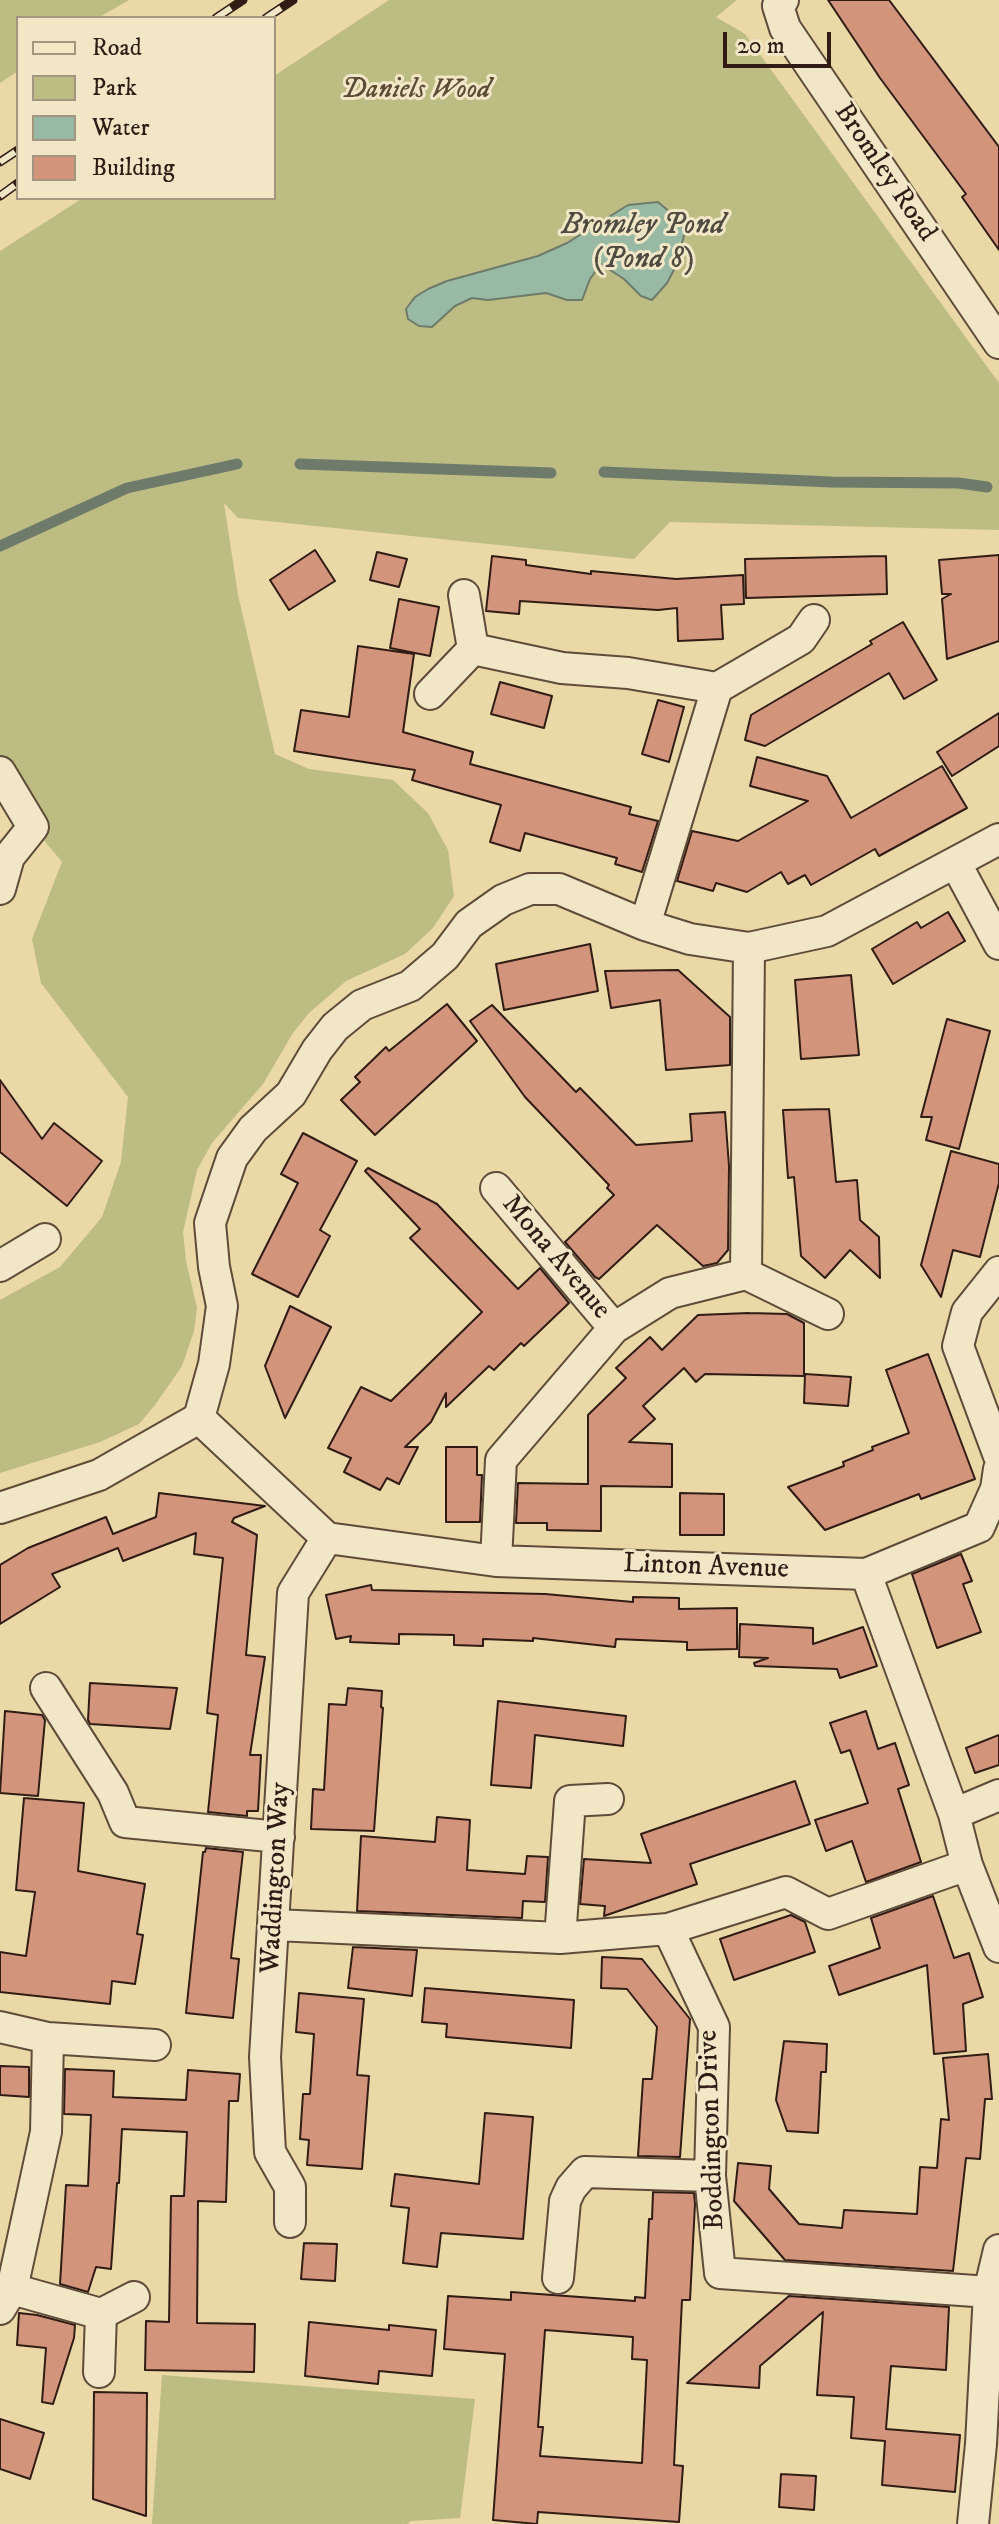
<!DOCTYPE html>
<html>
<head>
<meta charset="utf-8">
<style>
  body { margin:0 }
  #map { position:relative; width:999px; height:2524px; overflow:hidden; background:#ead8a7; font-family:"IM FELL DW Pica",serif }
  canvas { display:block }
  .legend { position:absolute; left:16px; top:16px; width:260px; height:184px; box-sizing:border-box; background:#f1e6c6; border:2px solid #a4957f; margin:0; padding:10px 14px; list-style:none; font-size:24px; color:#301c14 }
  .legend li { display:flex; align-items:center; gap:16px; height:40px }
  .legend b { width:40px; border:2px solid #a4957f }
  .scale { position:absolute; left:723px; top:32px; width:108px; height:36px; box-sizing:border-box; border:4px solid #301c14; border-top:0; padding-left:10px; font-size:24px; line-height:28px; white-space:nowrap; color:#301c14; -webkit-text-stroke:6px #f1e6c6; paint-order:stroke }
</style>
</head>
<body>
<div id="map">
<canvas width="999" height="2524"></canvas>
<ul class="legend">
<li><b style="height:10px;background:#f1e6c6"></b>Road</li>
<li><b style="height:22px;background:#bdbc83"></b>Park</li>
<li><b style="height:22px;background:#98baa5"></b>Water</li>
<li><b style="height:22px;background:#d2957b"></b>Building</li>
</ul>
<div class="scale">20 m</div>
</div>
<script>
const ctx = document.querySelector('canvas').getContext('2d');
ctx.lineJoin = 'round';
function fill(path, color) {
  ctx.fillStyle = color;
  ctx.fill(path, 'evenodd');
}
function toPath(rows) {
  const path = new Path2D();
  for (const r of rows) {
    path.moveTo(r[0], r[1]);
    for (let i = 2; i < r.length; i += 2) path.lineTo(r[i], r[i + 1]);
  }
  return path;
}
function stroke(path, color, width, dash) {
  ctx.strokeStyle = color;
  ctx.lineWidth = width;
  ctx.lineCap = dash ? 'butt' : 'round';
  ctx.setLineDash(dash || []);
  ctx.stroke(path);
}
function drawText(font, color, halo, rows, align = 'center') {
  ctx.font = font + ' "IM FELL DW Pica",serif';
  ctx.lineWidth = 6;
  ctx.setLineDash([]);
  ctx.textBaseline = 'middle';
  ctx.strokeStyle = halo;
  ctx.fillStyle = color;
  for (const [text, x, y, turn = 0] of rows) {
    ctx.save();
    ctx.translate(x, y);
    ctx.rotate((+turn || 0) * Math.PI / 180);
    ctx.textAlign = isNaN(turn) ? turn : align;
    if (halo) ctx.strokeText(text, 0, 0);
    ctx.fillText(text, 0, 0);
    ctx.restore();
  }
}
const green = toPath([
  [0,0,129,0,98,18,18,18,18,71,0,83],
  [389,0,737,0,716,17,745,34,999,383,999,530,670,522,634,559,238,518,224,503,238,595,275,754,309,769,393,780,428,813,448,850,454,896,433,928,405,954,346,981,309,1013,293,1033,263,1084,212,1143,197,1170,183,1232,186,1261,197,1308,194,1331,182,1366,155,1405,139,1424,100,1442,0,1473,0,1300,60,1267,102,1217,121,1162,128,1097,41,983,32,939,62,862,33,827,0,772,0,251,83,198,274,198,274,76],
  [162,2375,475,2399,460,2518,411,2521,407,2524,152,2524]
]);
const water = toPath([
  [658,202,678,219,685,232,676,266,667,283,652,300,641,296,624,279,601,264,590,279,582,300,567,300,546,293,488,300,472,298,455,306,432,327,419,326,408,319,406,309,415,297,428,289,447,281,538,256,567,243,628,205,658,202]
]);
const stream = toPath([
  [300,464,551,473],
  [604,472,831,482,958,483,987,487],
  [0,546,127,488,237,464]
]);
const building = toPath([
  [828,0,889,0,999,147,999,250,962,197,966,194,880,78,828,0],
  [315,550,335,581,289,610,270,580,315,550],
  [377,552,407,559,399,587,370,580,377,552],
  [999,555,999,641,947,659,942,599,951,594,942,594,939,560,999,555],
  [492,556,526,560,526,565,591,574,591,571,676,579,743,575,744,604,721,605,723,639,678,641,677,608,658,610,520,601,519,614,486,611,492,556],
  [886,556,887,594,746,598,745,559,886,556],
  [399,599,439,607,430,656,390,648,399,599],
  [903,622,937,680,904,699,889,673,765,746,745,740,751,715,872,644,870,641,903,622],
  [358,646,414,654,403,732,473,752,470,764,631,807,629,814,658,821,642,872,615,864,617,858,525,833,520,851,490,842,501,805,412,780,415,770,294,751,301,710,349,717,358,646],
  [500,682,552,696,544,728,491,714,500,682],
  [658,700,684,707,669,762,642,754,658,700],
  [999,713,999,746,952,776,937,752,999,713],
  [757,757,827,776,851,818,942,766,967,808,879,856,875,849,811,885,805,875,788,884,781,872,747,892,716,883,713,891,677,881,692,831,738,841,808,801,750,786,757,757],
  [948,912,965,941,893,984,872,949,917,922,921,928,948,912],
  [590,944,598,991,504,1010,496,964,590,944],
  [678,970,730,1017,730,1065,666,1070,660,1000,611,1008,605,971,678,970],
  [851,975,859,1055,801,1059,795,980,851,975],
  [447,1004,477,1041,375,1135,341,1100,360,1082,355,1077,386,1047,389,1051,447,1004],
  [492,1005,576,1092,580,1088,636,1145,692,1141,690,1114,725,1112,729,1166,728,1250,717,1263,703,1266,657,1225,599,1279,595,1277,565,1242,614,1195,607,1188,609,1185,525,1097,470,1021,492,1005],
  [947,1019,990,1031,959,1149,926,1140,932,1117,921,1117,947,1019],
  [0,1080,42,1139,54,1123,102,1161,67,1206,0,1152,0,1080],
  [829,1109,836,1182,857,1180,860,1220,879,1237,880,1278,850,1250,825,1278,801,1256,794,1177,788,1178,783,1110,829,1109],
  [303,1133,357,1161,320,1230,330,1236,298,1297,252,1274,298,1183,281,1174,303,1133],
  [951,1151,999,1164,999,1183,980,1257,953,1250,941,1297,921,1265,951,1151],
  [368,1168,437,1204,518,1289,540,1268,569,1303,524,1346,521,1343,494,1370,489,1366,446,1407,446,1393,431,1422,405,1447,418,1447,399,1484,387,1478,380,1490,344,1472,351,1458,328,1448,361,1387,391,1401,482,1312,410,1238,420,1229,365,1171,368,1168],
  [290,1306,331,1327,285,1418,265,1366,290,1306],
  [749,1313,787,1314,804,1323,804,1376,705,1374,696,1382,684,1368,643,1406,655,1419,629,1442,672,1444,672,1487,601,1486,601,1531,547,1530,547,1523,516,1523,518,1483,588,1484,588,1415,626,1378,616,1368,650,1337,662,1350,698,1315,749,1313],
  [928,1354,975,1479,921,1499,919,1494,825,1530,788,1487,844,1466,843,1462,873,1450,872,1447,909,1433,886,1370,928,1354],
  [805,1374,851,1377,848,1406,804,1403,805,1374],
  [446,1447,477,1447,477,1475,482,1475,480,1522,446,1522,446,1447],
  [159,1493,265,1506,234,1518,232,1522,257,1535,246,1655,265,1657,250,1755,261,1755,258,1811,247,1811,247,1816,208,1812,218,1715,207,1713,223,1558,194,1554,196,1533,123,1561,118,1548,52,1574,60,1587,0,1624,0,1565,28,1548,106,1517,113,1534,156,1517,159,1493],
  [680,1493,724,1494,724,1535,680,1535,680,1493],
  [961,1554,972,1581,963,1584,981,1632,937,1648,912,1574,961,1554],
  [371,1585,372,1590,545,1594,633,1602,633,1597,679,1598,679,1609,737,1608,737,1649,687,1650,687,1642,616,1639,615,1647,533,1638,533,1641,483,1639,483,1646,454,1645,454,1635,399,1634,399,1644,350,1642,351,1636,336,1639,326,1595,371,1585],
  [740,1624,813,1628,813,1644,863,1627,877,1666,840,1678,837,1669,755,1666,754,1663,768,1658,739,1657,740,1624],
  [90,1683,177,1688,170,1729,90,1724,88,1720,90,1683],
  [348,1688,382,1691,381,1707,383,1708,374,1831,311,1829,313,1789,324,1790,329,1704,346,1705,348,1688],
  [498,1701,626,1716,623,1746,535,1735,531,1788,491,1785,498,1701],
  [5,1711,42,1715,45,1720,38,1796,0,1793,5,1711],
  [866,1711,878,1749,895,1743,909,1785,898,1789,921,1862,866,1882,852,1841,826,1851,815,1820,868,1803,850,1750,841,1753,830,1723,866,1711],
  [999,1735,999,1765,975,1773,966,1748,999,1735],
  [795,1781,810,1824,690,1864,697,1884,604,1916,605,1906,580,1904,584,1859,651,1863,641,1834,795,1781],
  [24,1798,84,1803,78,1871,145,1884,137,1934,143,1935,135,1984,112,1981,110,2004,0,1992,0,1952,26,1956,35,1892,16,1890,24,1798],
  [437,1817,470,1820,467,1870,525,1874,527,1856,548,1857,545,1902,523,1901,522,1918,357,1911,361,1836,435,1842,437,1817],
  [206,1848,243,1852,231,1958,239,1959,233,2018,186,2013,203,1852,205,1852,206,1848],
  [933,1896,954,1958,969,1953,983,1997,963,2004,966,2051,934,2054,927,1965,839,1995,829,1966,880,1948,871,1918,933,1896],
  [791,1915,805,1922,815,1952,734,1980,720,1939,791,1915],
  [353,1947,417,1950,412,1996,348,1988,353,1947],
  [602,1957,642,1959,690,2019,680,2157,638,2156,643,2079,652,2079,657,2027,627,1989,601,1988,602,1957],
  [425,1988,574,2000,571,2048,446,2037,447,2024,422,2022,425,1988],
  [299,1993,364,1999,357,2075,369,2076,362,2169,307,2165,309,2140,300,2139,303,2094,310,2094,314,2034,296,2032,299,1993],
  [784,2041,827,2044,826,2072,821,2072,818,2133,787,2131,776,2100,784,2041],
  [988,2054,992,2099,985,2099,980,2159,966,2158,953,2271,785,2260,734,2201,738,2163,771,2166,769,2189,799,2224,842,2228,844,2210,917,2214,920,2167,937,2168,941,2119,949,2120,943,2058,988,2054],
  [0,2066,29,2067,29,2097,0,2095,0,2066],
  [65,2069,114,2071,113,2097,186,2100,188,2070,240,2074,238,2101,229,2101,226,2202,198,2201,197,2323,255,2324,254,2372,145,2370,146,2321,169,2322,171,2196,184,2196,187,2132,122,2129,119,2183,117,2183,111,2269,96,2267,88,2292,60,2284,66,2185,88,2186,91,2115,64,2114,65,2069],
  [485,2113,533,2117,523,2239,441,2233,437,2267,403,2263,409,2208,391,2206,395,2174,479,2184,485,2113],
  [653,2192,694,2193,695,2204,690,2300,682,2300,674,2465,683,2466,679,2522,538,2512,537,2524,493,2520,505,2354,444,2349,448,2296,511,2300,511,2292,635,2301,635,2297,645,2298,649,2219,652,2219,653,2192],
  [545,2330,633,2337,632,2359,647,2360,642,2463,540,2456,543,2427,538,2427,545,2330],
  [304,2243,337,2244,335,2281,301,2279,304,2243],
  [789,2296,949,2307,946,2370,891,2366,886,2429,960,2435,955,2492,882,2485,885,2441,851,2438,854,2397,817,2395,823,2312,760,2366,759,2388,687,2383,789,2296],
  [19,2313,37,2315,75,2325,74,2338,53,2404,42,2402,46,2348,17,2345,19,2313],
  [309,2322,389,2330,389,2325,436,2330,432,2376,379,2371,378,2384,305,2376,309,2322],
  [94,2392,147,2393,146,2516,93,2499,94,2392],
  [0,2419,44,2433,30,2479,0,2469,0,2419],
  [781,2474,816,2476,814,2510,779,2507,781,2474]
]);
const street = toPath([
  [783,0,778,6,785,28,999,343],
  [464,595,473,649],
  [430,694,473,649,562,668,628,673,717,688],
  [0,772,33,827,9,857,0,889],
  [956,864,999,944],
  [645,925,717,688,801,639,814,620],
  [749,948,746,1274,828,1314],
  [496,1188,614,1328],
  [0,1266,45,1239],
  [999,1272,967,1312,958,1346,999,1456],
  [199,1418,214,1364,222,1306,214,1267,210,1223,232,1158,253,1129,291,1094,317,1050,335,1027,362,1005,410,986,445,956,469,924,503,900,530,889,559,889,645,925,690,939,749,948,827,931,999,839],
  [199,1418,327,1538,496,1561,866,1574,979,1527,996,1489,999,1469],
  [0,1508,99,1475,199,1418],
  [496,1561,501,1460,614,1328,670,1293,746,1274],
  [866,1574,954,1814,967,1865,999,1947],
  [46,1688,113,1793,125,1822,279,1837],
  [954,1814,999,1795],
  [275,1925,560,1938,668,1929,714,2027,710,2176,720,2273,989,2292],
  [668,1929,786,1892,828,1914,967,1865],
  [560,1938,570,1801,608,1799],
  [0,2027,48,2038,155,2045],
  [290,2222,290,2187,270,2152,265,2057,293,1593,327,1538],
  [558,2278,565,2201,571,2188,585,2172,710,2176],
  [12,2289,101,2314,99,2372],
  [0,2309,12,2289,46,2132,48,2038],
  [101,2314,134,2297],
  [973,2524,981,2444,989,2292,999,2250]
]);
const rail = toPath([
  [216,18,243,0],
  [266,18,293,0],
  [0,162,18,150],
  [0,196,18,183]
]);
const parkNames = [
  ["Daniels Wood",416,91]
];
const streetNames = [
  ["Bromley Road",884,173,56],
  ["Mona Avenue",555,1258,50],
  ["Linton Avenue",706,1568,2],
  ["Waddington Way",277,1878,-87],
  ["Boddington Drive",713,2130,-92]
];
const waterNames = [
  ["Bromley Pond",643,227],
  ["(Pond 8)",643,261]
];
fill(green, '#bdbc83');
fill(water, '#98baa5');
stroke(water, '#6e7b6b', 2);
stroke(stream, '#6e7b6b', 11);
fill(building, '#d2957b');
stroke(building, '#301c14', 2);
stroke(street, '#5e4b39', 34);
stroke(street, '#f1e6c6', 30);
stroke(rail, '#301c14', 9);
stroke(rail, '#f1e6c6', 6, [18]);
drawText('italic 28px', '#5a4c35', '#f1e6c6', parkNames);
drawText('28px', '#301c14', '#f1e6c6', streetNames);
drawText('italic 30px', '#4f4b40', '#f1e6c6', waterNames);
</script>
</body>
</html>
